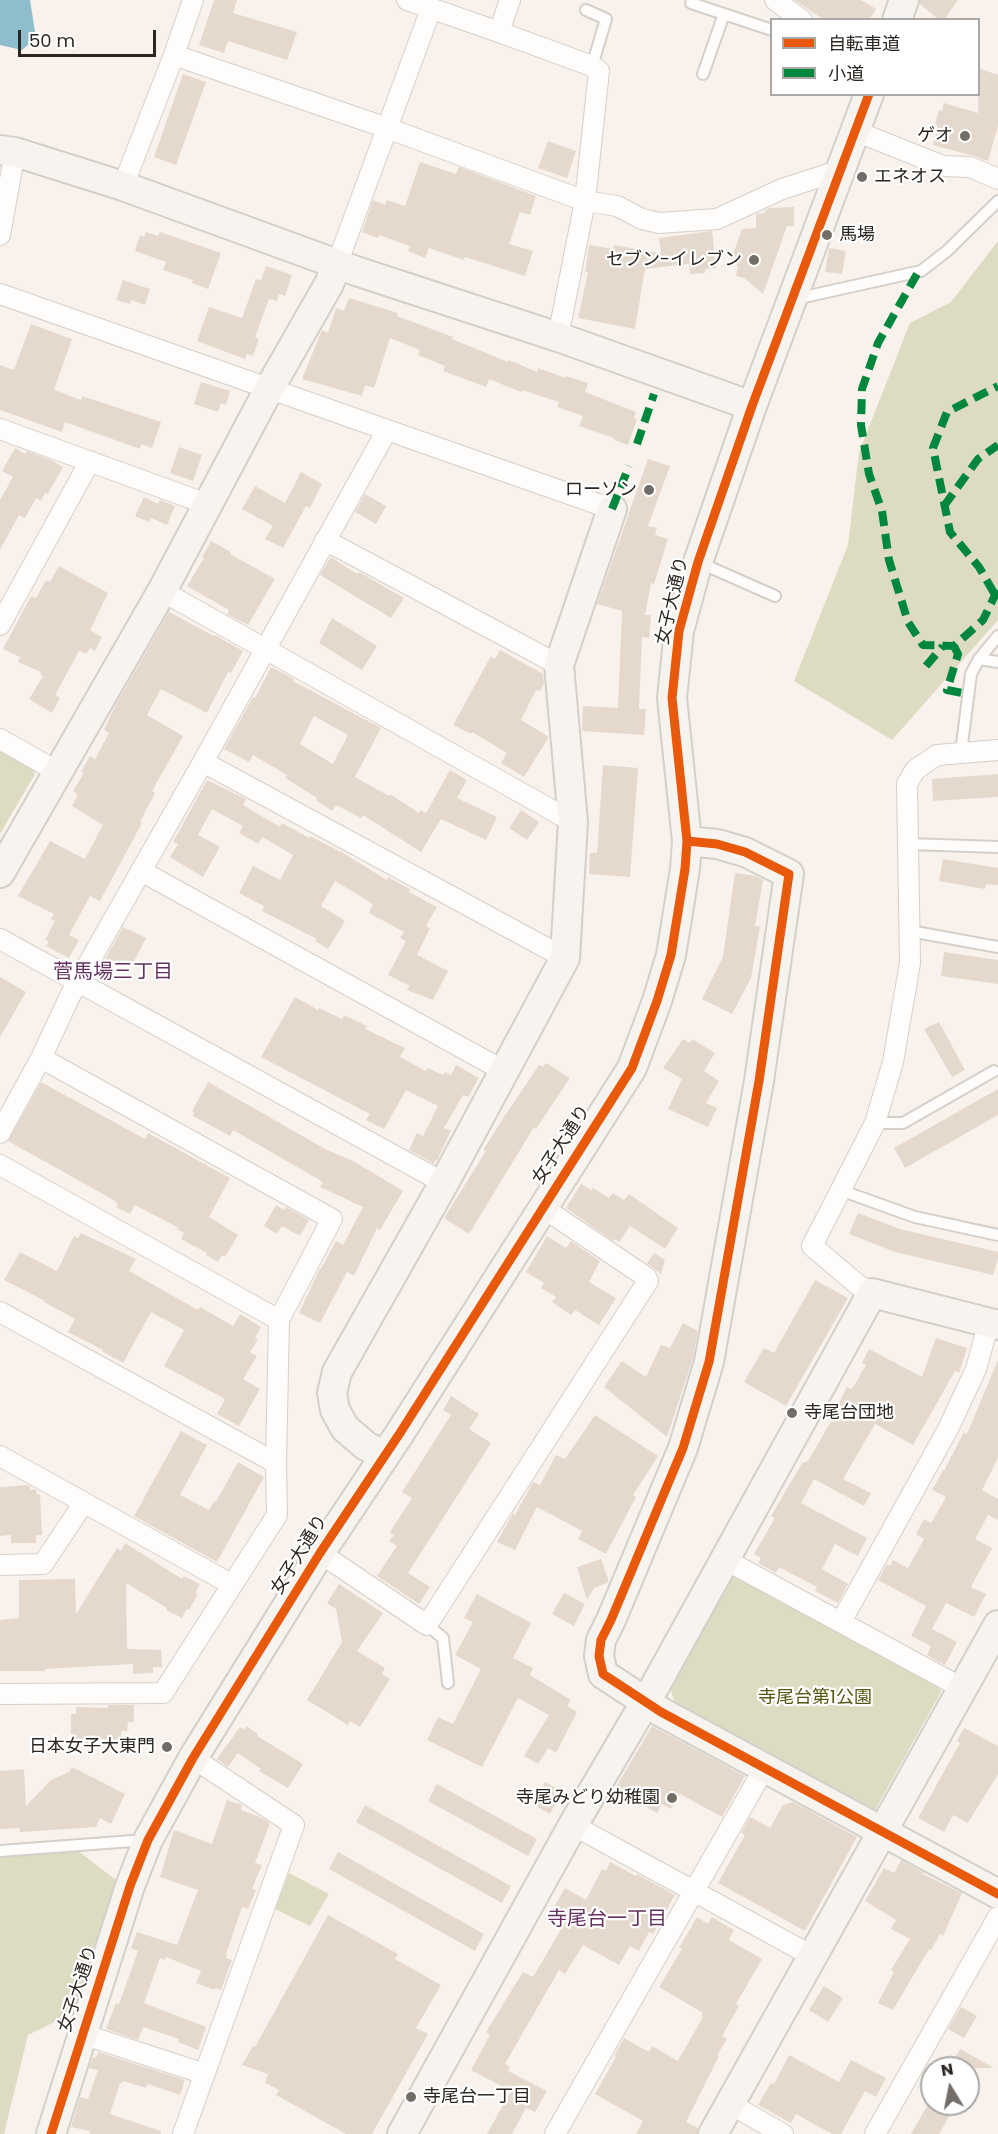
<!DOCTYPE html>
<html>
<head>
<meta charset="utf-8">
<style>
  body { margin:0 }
  #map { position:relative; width:998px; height:2134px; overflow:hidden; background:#f9f2ec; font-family:Poppins,"Noto Sans JP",sans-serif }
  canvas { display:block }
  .legend { position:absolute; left:770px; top:18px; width:210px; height:78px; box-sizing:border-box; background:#fff; border:2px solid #aaa8a6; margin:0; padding:8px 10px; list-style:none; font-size:18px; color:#2b2621 }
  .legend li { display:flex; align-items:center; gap:12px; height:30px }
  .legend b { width:30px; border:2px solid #aaa8a6 }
  .north { position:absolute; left:920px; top:2056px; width:60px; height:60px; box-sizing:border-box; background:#fff; border:2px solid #aaa8a6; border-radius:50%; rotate:350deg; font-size:16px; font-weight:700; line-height:24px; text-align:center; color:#2b2621 }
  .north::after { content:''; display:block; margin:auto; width:21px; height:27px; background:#736d68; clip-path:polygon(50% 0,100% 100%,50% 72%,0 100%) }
  .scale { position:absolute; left:18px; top:30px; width:138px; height:27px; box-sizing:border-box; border:3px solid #2b2621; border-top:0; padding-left:8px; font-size:18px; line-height:21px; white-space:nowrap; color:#2b2621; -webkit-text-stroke:4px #fff; paint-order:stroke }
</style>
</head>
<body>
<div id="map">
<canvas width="998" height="2134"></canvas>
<ul class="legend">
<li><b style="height:8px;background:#e8590c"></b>自転車道</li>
<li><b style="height:8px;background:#00873e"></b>小道</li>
</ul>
<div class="north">N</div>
<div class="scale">50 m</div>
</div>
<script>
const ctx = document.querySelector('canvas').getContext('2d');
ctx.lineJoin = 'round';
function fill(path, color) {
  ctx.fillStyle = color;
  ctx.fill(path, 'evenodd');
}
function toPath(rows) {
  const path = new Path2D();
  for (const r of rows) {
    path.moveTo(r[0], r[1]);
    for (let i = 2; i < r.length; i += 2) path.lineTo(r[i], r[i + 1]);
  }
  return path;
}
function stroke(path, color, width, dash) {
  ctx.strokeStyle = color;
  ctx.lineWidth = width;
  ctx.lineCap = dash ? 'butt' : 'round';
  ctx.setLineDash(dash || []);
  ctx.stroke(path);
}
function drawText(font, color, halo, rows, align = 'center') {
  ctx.font = font + ' Poppins,"Noto Sans JP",sans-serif';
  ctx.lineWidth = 4.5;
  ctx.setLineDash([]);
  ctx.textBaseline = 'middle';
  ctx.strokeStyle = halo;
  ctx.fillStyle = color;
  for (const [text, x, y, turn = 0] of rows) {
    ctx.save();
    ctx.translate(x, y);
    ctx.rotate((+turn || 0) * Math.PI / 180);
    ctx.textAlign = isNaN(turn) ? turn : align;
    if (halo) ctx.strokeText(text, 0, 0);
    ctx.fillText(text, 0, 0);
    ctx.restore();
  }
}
const green = toPath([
  [998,241,998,620,892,740,794,681,848,545,859,452,910,323,951,302],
  [0,748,32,766,35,774,0,834],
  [738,1575,939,1686,941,1692,874,1812,674,1701,671,1690,732,1576],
  [73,1847,116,1880,103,1943,71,2014,28,2035,4,2134,0,2134,0,1850],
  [289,1873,329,1894,310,1926,275,1909]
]);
const water = toPath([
  [0,0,30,0,36,38,22,50,0,45]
]);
const building = toPath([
  [214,0,237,0,233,13,297,32,287,60,228,41,224,53,199,45],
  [795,0,861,0,876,9,869,20,824,20],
  [920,0,958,0,944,20,939,20,920,4],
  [978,68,998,75,998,126,988,161,974,156,933,145,938,126,935,124,939,110,942,111,944,103,978,113],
  [183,74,206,82,176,165,154,157],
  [548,141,576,151,567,178,538,168],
  [420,162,456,174,459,167,536,196,530,215,520,212,509,244,533,251,525,276,465,257,464,260,429,248,425,258,408,251,410,246,379,235,378,238,362,232,373,200,385,205,387,200,405,206],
  [794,207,794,226,787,226,763,294,744,278,736,276,738,265,729,266,742,229,756,228,756,214,765,213,765,210,770,208],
  [712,231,716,268,705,269,705,273,690,274,689,264,645,269,635,329,578,318,588,272,585,272,589,245,614,249,614,245,661,253,659,238],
  [146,232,158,236,160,232,221,253,208,289,192,283,193,280,163,270,166,262,135,251,140,235,144,237],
  [829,248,846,251,842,274,825,272],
  [266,266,292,275,285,296,279,294,277,301,269,299,255,337,259,339,253,356,247,354,245,359,197,341,209,307,242,318,256,279,261,280],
  [123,280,150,289,145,305,131,300,130,304,116,300],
  [349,298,398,313,397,316,453,337,452,339,508,362,509,360,537,372,538,368,566,378,566,376,588,383,585,392,636,412,634,418,637,419,628,445,614,440,614,438,579,426,583,416,557,407,559,402,522,390,521,392,489,379,486,387,443,371,445,366,418,355,420,350,390,338,374,388,365,385,362,396,302,379,322,330,328,333,336,308,344,311],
  [31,324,72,339,54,390,81,400,82,396,161,422,152,448,141,444,140,449,65,422,62,432,0,410,0,365,14,370],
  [201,382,230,391,226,405,221,403,218,412,194,404],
  [179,447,202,455,193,481,170,473],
  [15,448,25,454,27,451,51,460,63,467,48,494,45,493,41,501,36,498,25,518,19,515,0,550,0,500,13,477,2,471],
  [648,459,670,466,648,526,657,528,655,535,668,539,654,584,651,583,645,615,651,615,649,638,642,637,639,709,646,709,644,735,582,731,583,706,618,708,622,611,597,604],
  [301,472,322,484,310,508,306,506,283,548,265,539,273,526,242,509,255,486,285,503],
  [365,494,386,506,376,524,355,512],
  [144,497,158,504,160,500,175,506,167,525,151,518,149,522,135,516],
  [211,541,231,552,230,554,275,579,248,625,227,614,229,610,187,586,204,558,202,557],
  [331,557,357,574,359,572,404,598,391,618,320,575],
  [59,566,108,593,90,630,102,637,95,651,90,648,86,654,79,651,55,695,60,698,52,713,29,699,43,676,40,674,41,672,18,662,20,657,3,649,31,596,36,598,46,580,50,582],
  [169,612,214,636,215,635,243,651,231,673,228,672,207,713,161,689,147,715,183,736,152,791,155,793,140,822,142,823,100,901,90,896,69,935,79,940,69,958,46,946,49,942,45,940,55,921,51,919,54,914,18,896,50,841,85,859,103,825,72,806,78,795,73,791,84,773,81,772,90,756,95,759,109,733,104,730,115,706],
  [332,618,377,646,362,670,319,643],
  [500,650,543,674,544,683,540,691,536,690,521,720,549,737,524,777,501,763,507,753,472,732,471,734,453,725,491,656,495,659],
  [271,667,294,679,293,681,381,728,355,777,389,796,390,794,419,813,420,810,426,813,450,770,467,780,457,798,497,817,486,840,441,819,421,852,363,815,361,818,336,805,332,811,316,800,317,798,285,778,287,775,253,755,249,762,224,749,253,697,255,698],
  [314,716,348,735,333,764,300,744],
  [603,765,638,768,630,877,589,874,590,853,597,853],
  [998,774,998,797,933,801,932,779],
  [207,780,246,799,243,805,280,827,282,823,309,838,310,836,343,853,387,880,388,877,410,889,409,892,437,907,426,926,430,928,417,955,448,971,433,1000,407,990,410,986,388,975,406,941,400,938,404,932,369,913,373,904,335,881,321,906,345,921,328,949,315,941,317,939,262,911,264,906,239,893,253,866,280,880,293,855,262,837,258,844,239,833,243,826,212,809,198,835,220,847,203,877,170,857,178,844,173,842],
  [521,810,539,822,527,840,509,828],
  [943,859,998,868,998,885,986,884,985,889,939,881],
  [735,873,756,876,763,880,755,926,760,926,751,978,732,1014,702,999,723,957],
  [123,927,146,938,132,965,121,960,118,967,104,961],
  [944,952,998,960,998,984,941,976],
  [0,977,26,992,0,1037],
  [295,997,318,1010,319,1008,342,1019,344,1015,367,1026,365,1029,405,1048,400,1057,426,1071,428,1068,443,1075,445,1072,451,1075,456,1065,479,1078,468,1097,463,1095,444,1128,451,1130,437,1161,435,1160,434,1164,409,1150,417,1133,423,1136,438,1106,406,1090,384,1129,366,1120,370,1114,261,1057],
  [939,1022,965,1070,952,1077,924,1029],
  [683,1039,690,1043,692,1039,715,1053,704,1071,719,1081,706,1103,717,1108,708,1127,668,1109,682,1079,663,1068],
  [546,1063,570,1078,536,1129,534,1127,469,1234,444,1218,486,1151,483,1150,504,1117,539,1065,543,1067],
  [41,1082,145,1139,148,1133,230,1178,209,1217,238,1235,225,1257,222,1255,218,1262,206,1255,207,1253,181,1239,184,1233,177,1229,179,1228,135,1205,130,1214,116,1207,118,1204,112,1199,8,1141],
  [208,1082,325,1149,355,1162,403,1191,380,1230,377,1228,354,1276,347,1272,320,1323,299,1313,320,1268,321,1269,336,1241,343,1245,363,1207,320,1187,323,1182,233,1130,230,1136,193,1116,194,1113,192,1111],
  [998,1089,998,1115,905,1168,894,1148],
  [581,1184,591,1190,593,1188,609,1198,613,1193,624,1200,629,1194,678,1228,665,1249,630,1226,619,1242,615,1239,613,1241,566,1208],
  [276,1205,284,1210,286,1207,309,1220,300,1236,282,1226,277,1234,264,1226],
  [858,1213,900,1229,998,1252,998,1259,993,1275,895,1252,849,1234],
  [81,1233,136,1259,129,1271,198,1310,200,1307,233,1326,240,1314,261,1327,255,1338,258,1340,250,1352,257,1356,243,1379,260,1389,239,1426,217,1414,225,1399,164,1366,184,1330,151,1312,123,1363,102,1351,103,1350,68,1332,75,1319,44,1302,45,1301,4,1280,20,1252,57,1271,74,1236,78,1238],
  [547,1236,566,1248,571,1241,600,1261,589,1282,616,1298,599,1325,575,1310,571,1315,552,1302,556,1297,541,1288,544,1283,526,1272],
  [654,1253,665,1260,661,1274,647,1263],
  [815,1280,848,1298,786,1406,744,1382,764,1348,774,1353],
  [683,1323,698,1331,693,1358,667,1437,604,1387,622,1361,646,1377,661,1345,670,1348],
  [936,1338,967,1348,959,1373,955,1371,913,1445,875,1424,843,1479,871,1493,864,1506,814,1479,801,1503,867,1538,858,1556,835,1544,822,1569,848,1584,838,1603,815,1591,817,1587,779,1567,776,1573,758,1563,761,1558,754,1554,775,1518,771,1516,802,1463,808,1461,836,1413,834,1412,847,1387,852,1389,866,1365,862,1363,869,1349,922,1377],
  [998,1360,998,1458,982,1490,998,1499,998,1520,988,1515,975,1539,992,1548,971,1587,986,1594,974,1617,946,1603,932,1629,957,1642,945,1665,927,1655,931,1646,911,1636,926,1606,878,1580,887,1564,890,1566,893,1560,908,1568,924,1539,916,1534,924,1519,931,1523,946,1497,932,1490,943,1470,944,1471,964,1432,967,1434],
  [451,1396,479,1414,469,1429,491,1443,408,1573,430,1587,419,1604,377,1576,397,1546,389,1541,394,1535,390,1532,412,1498,402,1492,451,1415,443,1410],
  [595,1415,658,1456,633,1495,636,1497,606,1554,578,1539,582,1531,537,1507,515,1550,497,1542,513,1513,515,1515,533,1482,540,1485,556,1455,565,1459],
  [181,1431,207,1445,180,1495,209,1510,214,1501,216,1502,238,1462,264,1477,217,1562,134,1516],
  [28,1485,30,1487,30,1490,36,1489,37,1495,40,1494,42,1535,36,1535,36,1543,11,1543,11,1535,0,1536,0,1487],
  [125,1543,182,1579,184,1576,200,1584,195,1594,198,1594,189,1610,187,1609,182,1618,166,1610,167,1608,126,1583,127,1649,161,1650,162,1667,153,1667,153,1673,133,1674,133,1664,45,1669,45,1671,0,1671,0,1620,19,1618,19,1580,75,1579,76,1614,117,1548,121,1551],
  [601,1559,609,1582,594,1588,587,1600,577,1567],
  [339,1584,383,1613,357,1651,385,1668,382,1674,390,1679,360,1727,350,1721,348,1725,307,1700,342,1642,336,1609,327,1603],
  [564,1593,585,1604,574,1626,552,1614],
  [477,1594,531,1623,513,1658,533,1668,530,1675,571,1700,567,1706,577,1712,556,1753,548,1748,538,1764,524,1756,549,1715,518,1698,482,1767,427,1740,438,1717,453,1724,481,1669,455,1655,473,1622,464,1618],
  [108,1705,134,1705,134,1722,128,1722,127,1731,121,1731,121,1740,94,1739,93,1744,71,1743,71,1714,76,1714,76,1707,108,1708],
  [246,1726,258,1734,257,1736,303,1764,288,1788,259,1771,261,1769,238,1753,228,1767,217,1759,240,1727,244,1730],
  [652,1726,745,1776,722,1817,680,1794,671,1809,662,1804,657,1813,615,1789],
  [964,1728,998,1746,998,1774,968,1823,953,1815,944,1832,918,1818,960,1743,957,1741],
  [72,1767,125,1794,111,1824,100,1818,96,1827,20,1832,19,1828,0,1829,0,1771,24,1769,26,1806,51,1780,69,1772],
  [545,1782,562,1791,550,1814,532,1804],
  [437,1784,537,1839,528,1856,428,1801],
  [227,1800,242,1805,241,1810,260,1817,270,1823,255,1863,262,1865,252,1889,256,1890,248,1909,242,1907,226,1954,227,1954,226,1958,232,1960,221,1990,215,1988,214,1990,196,1983,201,1971,166,1957,165,1960,160,1958,144,2003,206,2027,198,2050,178,2042,179,2039,143,2027,138,2040,106,2029,116,2003,119,2004,138,1951,131,1948,137,1932,177,1945,198,1890,160,1877,174,1830,212,1844],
  [793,1802,857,1837,805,1931,718,1883,745,1835,741,1833,750,1817,770,1828,783,1805],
  [365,1805,511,1886,502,1903,356,1822],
  [338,1852,484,1934,475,1951,329,1869],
  [901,1860,924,1873,923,1874,962,1893,943,1936,940,1934,931,1950,929,1949,893,2010,878,2003,894,1972,891,1970,910,1939,891,1929,896,1920,865,1901,884,1868,894,1873],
  [610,1862,636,1876,637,1874,675,1895,653,1934,649,1932,639,1951,630,1946,619,1965,583,1945,565,1974,559,1970,505,2064,510,2067,508,2071,547,2091,535,2112,526,2108,512,2134,487,2134,511,2091,471,2070,490,2035,486,2032,523,1972,533,1977,569,1916,554,1907,565,1888,586,1900,602,1869,606,1871],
  [328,1915,398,1954,395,1959,441,1985,416,2028,428,2034,372,2134,346,2134,276,2095,279,2090,265,2083,268,2074,242,2065,253,2046,255,2047],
  [697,1917,708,1924,712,1917,734,1930,729,1940,762,1959,736,2004,739,2006,722,2036,727,2039,717,2055,719,2056,686,2122,698,2128,697,2134,636,2134,643,2121,595,2094,616,2057,614,2056,624,2038,649,2052,652,2046,678,2061,703,2017,701,2016,703,2013,659,1987,682,1949,679,1948],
  [824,1986,843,1998,828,2022,809,2010],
  [961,2007,977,2016,964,2038,948,2029],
  [960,2049,994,2068,949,2068],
  [98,2052,185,2080,180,2095,148,2084,146,2088,123,2081,122,2083,120,2083,110,2114,161,2131,161,2134,89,2134,90,2131,71,2127,80,2097,88,2099,98,2070,89,2068,92,2059,97,2056],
  [789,2055,839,2082,851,2060,886,2078,876,2097,865,2091,841,2134,832,2134,796,2114,791,2123,758,2105,771,2083,774,2084],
  [928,2104,956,2104,939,2134,911,2134]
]);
const lane = toPath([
  [691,3,772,30],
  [586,10,606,19,592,66],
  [703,74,724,14],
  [795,299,921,271,947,251,998,201],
  [698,562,775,596],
  [979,659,998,662],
  [961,752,971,674,979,659,998,636],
  [909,844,998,847],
  [910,931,998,947],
  [875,1123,903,1123,994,1071],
  [840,1190,915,1217,998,1235],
  [427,1625,443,1638,448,1683],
  [0,1851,146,1840]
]);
const street = toPath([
  [407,0,499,32,592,66,599,71,585,201,558,337],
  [775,0,802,20],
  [499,32,510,0],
  [174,55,387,128,585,201,617,206,642,219,659,223,717,219,782,189,841,170],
  [855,131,943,166,970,167,998,179],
  [123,186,174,55,193,0],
  [0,235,15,152],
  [337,264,431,9],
  [0,294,612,509],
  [0,429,207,504],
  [325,540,559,665],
  [162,591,573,822],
  [0,625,90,461],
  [0,739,58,772],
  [203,762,565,958],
  [141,871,504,1071],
  [0,939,444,1183],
  [0,1133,41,1058,71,994,203,762,387,430],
  [0,1165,279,1320],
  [872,1293,858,1285,812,1246,875,1123,893,1062,910,963,907,784,915,770,937,755,998,750],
  [0,1312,276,1463],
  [0,1456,231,1584],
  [320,1553,427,1625,648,1281,646,1277,542,1207],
  [724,1559,962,1688],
  [0,1565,43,1564,83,1504],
  [841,1622,948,1429,976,1369,989,1322],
  [0,1694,163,1693,277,1515,276,1463,279,1320,332,1219,41,1058],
  [573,1825,812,1956],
  [82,2034,205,2074],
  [730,2104,783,2134],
  [183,2134,294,1825,193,1758],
  [555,2134,765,1767],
  [875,2134,998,1917]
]);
const secondary = toPath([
  [897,20,904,0],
  [0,150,15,152,123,186,356,271,558,337,752,406],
  [687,841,717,844,745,852,789,874,759,1081,709,1362,683,1448,611,1620,601,1640,599,1656,603,1674,661,1712,998,1894],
  [0,873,162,591,269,389,329,284,337,264],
  [384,1455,366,1446,345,1428,335,1410,332,1393,337,1372,444,1183,565,958,573,822,559,665,612,509],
  [51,2134,130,1886,148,1840,193,1758,320,1553,400,1433,632,1068,657,1001,671,955,685,869,687,841,672,698,679,631,698,562,752,406,869,94],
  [402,2134,573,1825,655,1686,872,1293,998,1325],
  [713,2134,998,1625]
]);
const quiet = toPath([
  [917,274,878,343,862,389,861,425,869,474,882,511,889,560,908,622,923,645,954,646,983,620,998,589],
  [637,444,654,394],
  [944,506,978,459,998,445],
  [612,509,629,466],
  [994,593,979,567,950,532,933,448,947,412,998,386],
  [954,646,958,654,947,690,968,694],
  [926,666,943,646]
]);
const cycleway = toPath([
  [687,841,717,844,745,852,789,874,759,1081,709,1362,683,1448,611,1620,601,1640,599,1656,603,1674,661,1712,998,1894],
  [51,2134,130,1886,148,1840,193,1758,320,1553,400,1433,632,1068,657,1001,671,955,685,869,687,841,672,698,679,631,698,562,752,406,869,94]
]);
const markers = [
  [965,136,6,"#736d68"],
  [862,177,6,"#736d68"],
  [827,235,6,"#736d68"],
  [754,260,6,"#736d68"],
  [649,490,6,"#736d68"],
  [792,1413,6,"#736d68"],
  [167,1747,6,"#736d68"],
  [672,1798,6,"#736d68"],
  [411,2097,6,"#736d68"]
];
const poiNames = [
  ["ゲオ",953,136],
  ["エネオス",874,177,"left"],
  ["馬場",839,235,"left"],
  ["セブン-イレブン",742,260],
  ["ローソン",637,490],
  ["寺尾台団地",804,1413,"left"],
  ["日本女子大東門",155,1747],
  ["寺尾みどり幼稚園",660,1798],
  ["寺尾台一丁目",423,2097,"left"]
];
const streetNames = [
  ["女子大通り",673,601,-77],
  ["女子大通り",562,1145,-57],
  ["女子大通り",300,1555,-58],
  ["女子大通り",79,1989,-72]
];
const parkNames = [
  ["寺尾台第1公園",815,1698]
];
const neighbourhoodNames = [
  ["菅馬場三丁目",113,973],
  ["寺尾台一丁目",607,1920]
];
fill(green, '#dddbc1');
fill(water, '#8ebecc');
fill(building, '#e5d9ce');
stroke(lane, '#d5cfca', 14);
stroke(street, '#d5cfca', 22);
stroke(secondary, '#d5cfca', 32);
stroke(lane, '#fefdfc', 10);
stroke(street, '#fefdfc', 20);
stroke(secondary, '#f7f4f0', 28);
stroke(quiet, '#00873e', 8, [15, 8]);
stroke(cycleway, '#e8590c', 9);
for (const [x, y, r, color] of markers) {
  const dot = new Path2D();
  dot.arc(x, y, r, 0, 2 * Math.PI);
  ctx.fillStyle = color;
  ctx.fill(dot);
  stroke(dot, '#fff', 2);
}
drawText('18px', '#2b2621', '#fff', poiNames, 'right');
drawText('18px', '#2b2621', '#fff', streetNames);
drawText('18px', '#565712', '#fff', parkNames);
drawText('20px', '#653160', '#fff', neighbourhoodNames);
</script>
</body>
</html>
